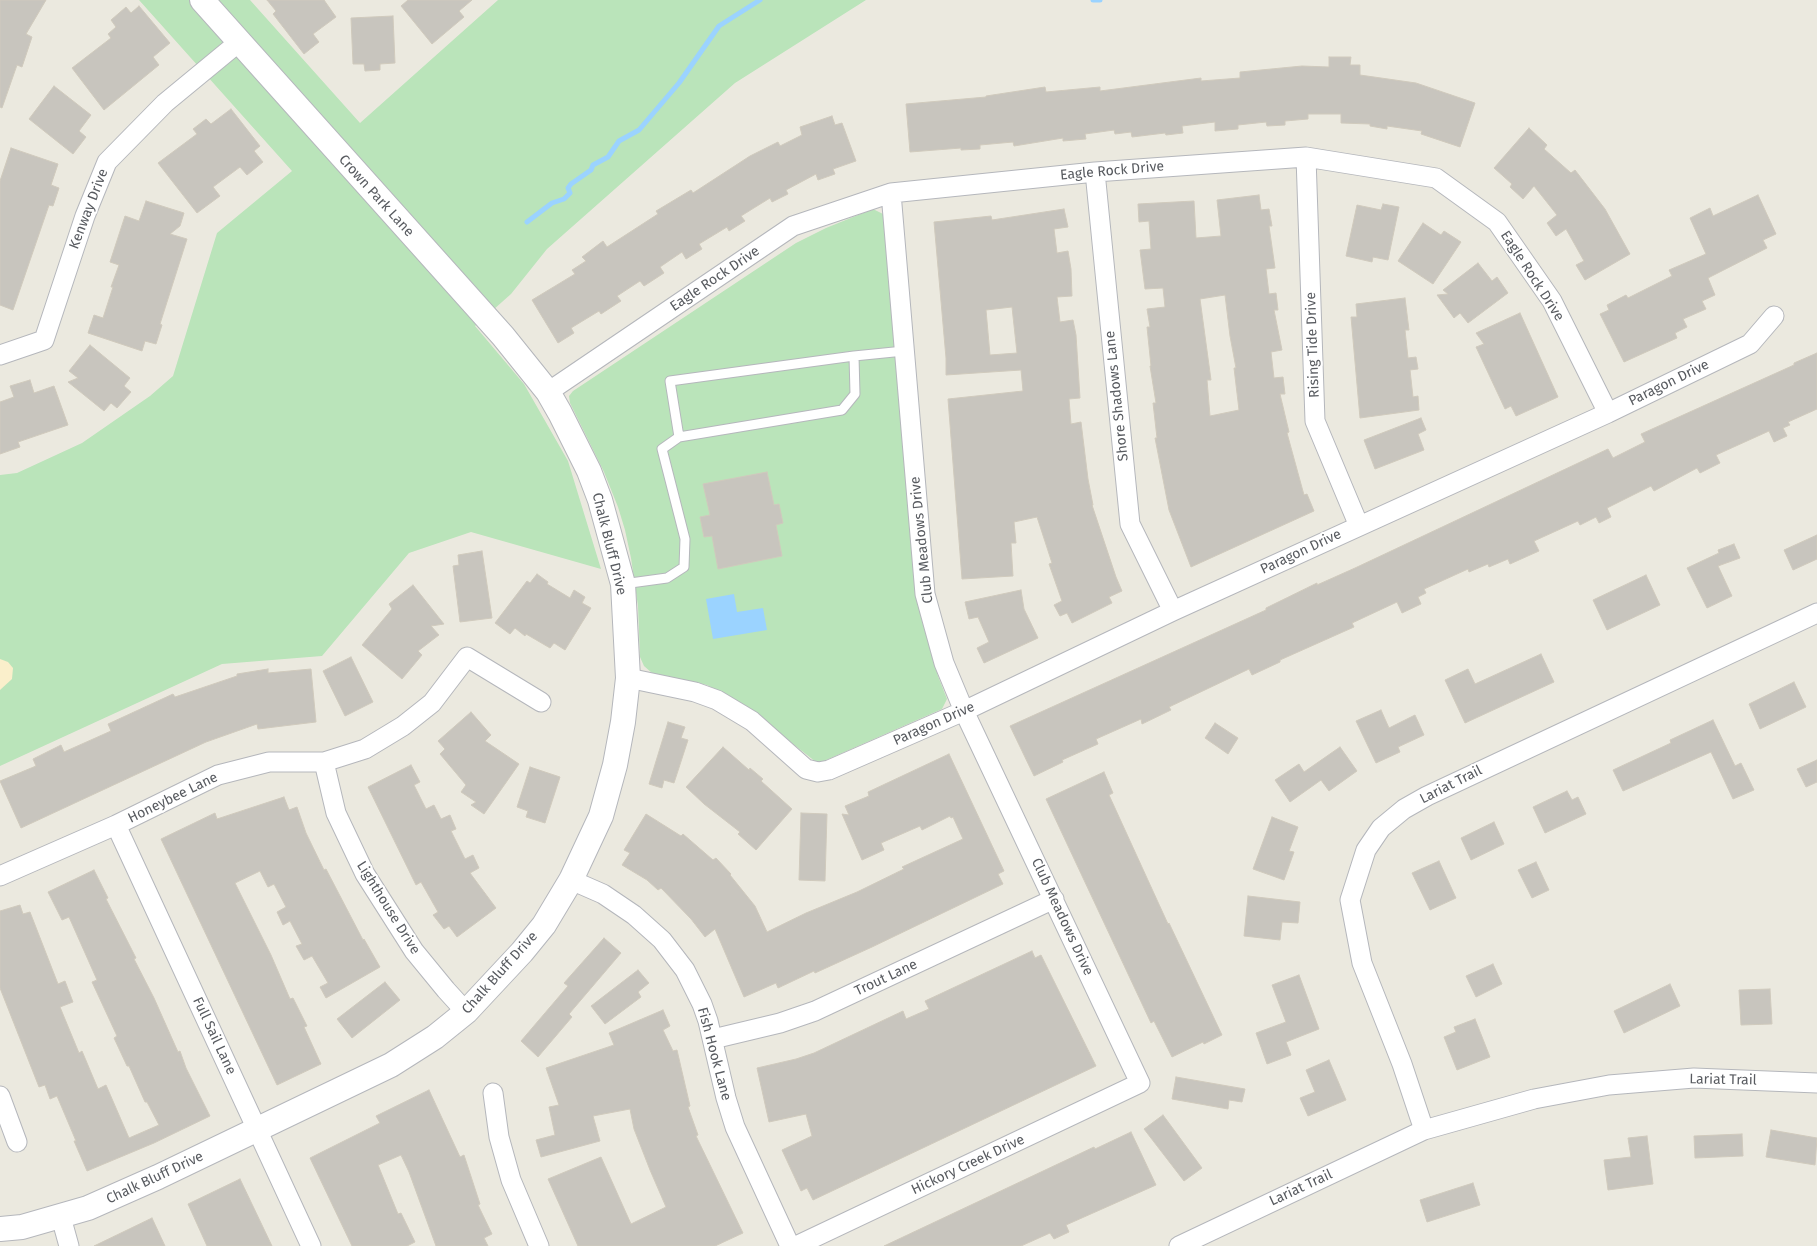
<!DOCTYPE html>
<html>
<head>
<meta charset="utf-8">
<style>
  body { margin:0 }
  canvas { display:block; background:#ebe9df }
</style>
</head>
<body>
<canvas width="1817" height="1246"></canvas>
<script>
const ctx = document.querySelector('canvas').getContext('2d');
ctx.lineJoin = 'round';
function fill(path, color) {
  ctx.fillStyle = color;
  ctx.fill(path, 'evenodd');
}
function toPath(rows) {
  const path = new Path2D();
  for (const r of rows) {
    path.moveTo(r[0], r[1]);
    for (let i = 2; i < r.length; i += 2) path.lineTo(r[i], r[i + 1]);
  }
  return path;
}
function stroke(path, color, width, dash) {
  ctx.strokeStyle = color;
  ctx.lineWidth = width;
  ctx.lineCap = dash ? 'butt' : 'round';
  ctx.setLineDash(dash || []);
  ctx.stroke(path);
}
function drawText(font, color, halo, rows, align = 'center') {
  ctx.font = font + ' "Fira Sans",sans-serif';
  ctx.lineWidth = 4;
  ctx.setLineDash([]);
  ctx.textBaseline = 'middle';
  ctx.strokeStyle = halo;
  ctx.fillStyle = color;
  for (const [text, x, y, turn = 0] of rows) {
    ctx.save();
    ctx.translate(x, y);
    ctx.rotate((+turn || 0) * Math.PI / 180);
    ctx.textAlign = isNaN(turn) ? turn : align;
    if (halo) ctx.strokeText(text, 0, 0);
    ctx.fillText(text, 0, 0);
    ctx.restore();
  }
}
const green = toPath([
  [139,0,250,0,360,123,498,0,866,0,735,83,547,249,511,294,475,326,524,384,568,461,601,569,471,532,409,553,322,656,222,664,0,766,0,475,17,473,82,443,150,396,173,376,217,233,292,171],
  [873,209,883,214,889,224,916,585,922,621,938,676,947,699,942,709,824,761,816,762,742,704,707,685,652,673,644,666,640,657,638,606,631,558,625,530,618,507,604,472,570,403,569,396,573,391,796,243,826,228]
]);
const sand = toPath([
  [0,659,8,662,13,668,12,679,0,690]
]);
const water = toPath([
  [734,594,737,612,763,608,767,630,713,639,706,599]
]);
const stream = toPath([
  [1093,0,1100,0],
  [527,222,552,203,564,199,570,193,568,188,571,184,591,170,593,165,608,157,619,141,639,130,679,83,719,26,760,0]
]);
const building = toPath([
  [0,0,46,0,26,34,32,37,22,67,17,65,2,108,0,107,0,0],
  [267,0,324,0,336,17,313,34,319,42,304,54,273,14,276,11,267,0],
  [408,0,472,0,459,11,464,17,432,44,401,6,408,0],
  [139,6,170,43,153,57,159,65,104,110,72,68,111,38,108,34,116,27,111,20,126,7,131,13,139,6],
  [393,16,395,63,380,64,380,70,365,71,364,64,353,64,351,18,393,16],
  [1329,57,1351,57,1350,65,1360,65,1360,75,1416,83,1475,103,1460,147,1421,134,1422,131,1387,126,1387,129,1370,126,1370,124,1341,123,1341,114,1308,114,1308,119,1285,121,1285,125,1267,126,1266,122,1238,125,1238,129,1215,131,1215,122,1182,126,1183,133,1166,135,1165,133,1132,137,1131,132,1115,134,1114,130,1085,134,1086,139,1063,141,1063,138,1014,146,1013,142,980,145,980,149,961,150,961,148,910,152,906,104,986,97,986,96,1045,87,1046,92,1100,87,1100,91,1201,78,1201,81,1240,78,1240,72,1302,66,1329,67,1329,57],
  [54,86,91,115,79,131,86,137,73,154,29,119,54,86],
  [231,109,260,146,254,151,263,162,247,175,240,167,213,187,220,196,197,213,158,163,197,134,193,129,206,119,211,124,231,109],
  [832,116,835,125,842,123,856,161,833,169,835,174,818,180,816,174,786,190,788,194,772,202,770,198,741,216,745,221,729,231,727,227,699,244,702,249,686,259,682,252,660,267,664,273,644,286,640,281,617,296,621,301,601,314,599,311,571,328,574,333,558,343,532,300,575,274,572,270,586,261,582,257,603,241,607,247,658,214,656,211,691,190,693,193,750,156,778,142,780,146,802,135,800,127,832,116],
  [1529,128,1547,145,1544,149,1571,173,1575,170,1605,209,1630,254,1585,280,1576,265,1584,261,1566,229,1556,236,1547,223,1557,215,1534,186,1523,199,1510,187,1512,184,1494,168,1529,128],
  [11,148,58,164,51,185,59,188,53,206,49,205,13,310,0,305,0,181,11,148],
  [1259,195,1261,210,1269,209,1272,226,1269,226,1275,268,1266,269,1269,294,1276,293,1278,310,1274,310,1282,350,1271,352,1274,378,1283,377,1285,394,1280,394,1289,432,1287,433,1304,495,1307,494,1314,511,1191,567,1169,510,1155,438,1157,438,1153,403,1156,403,1150,366,1151,366,1147,327,1150,327,1147,309,1165,307,1163,288,1145,289,1140,250,1151,249,1149,221,1139,222,1138,204,1194,201,1196,238,1221,236,1217,200,1259,195],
  [1225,295,1230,336,1236,368,1234,368,1239,410,1210,416,1207,380,1211,380,1200,299,1225,295],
  [1758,195,1776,234,1763,240,1767,248,1708,278,1715,295,1702,301,1706,309,1683,319,1687,327,1675,333,1677,338,1624,362,1600,314,1609,310,1607,305,1626,295,1628,298,1672,276,1669,270,1706,254,1690,218,1710,208,1713,216,1758,195],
  [146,201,184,213,180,226,170,234,187,239,160,324,162,325,156,344,145,341,142,351,88,333,94,315,103,318,113,287,111,287,119,265,110,262,125,216,139,221,146,201],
  [1383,204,1399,207,1388,260,1373,257,1372,262,1346,256,1357,205,1381,210,1383,204],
  [1064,209,1068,227,1054,229,1057,253,1068,251,1071,269,1072,296,1057,297,1060,322,1073,320,1076,335,1080,398,1069,399,1071,424,1081,422,1088,479,1093,505,1092,505,1116,577,1122,591,1109,597,1112,603,1072,623,1067,613,1060,616,1054,605,1062,601,1049,564,1052,563,1037,517,1014,522,1016,543,1011,543,1013,576,962,579,948,399,1023,391,1021,370,946,375,946,358,934,222,991,216,992,220,1064,209],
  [1012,307,1017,353,990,355,986,310,1012,307],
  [1423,223,1441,235,1444,231,1461,242,1433,284,1398,261,1423,223],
  [1478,263,1492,281,1497,277,1508,293,1468,323,1460,313,1454,318,1437,295,1448,294,1443,290,1478,263],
  [1405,298,1409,330,1405,330,1408,358,1416,357,1418,369,1410,370,1413,397,1418,396,1419,410,1360,418,1351,317,1357,317,1356,304,1405,298],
  [1520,313,1558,397,1516,416,1511,406,1505,409,1476,347,1484,344,1476,333,1520,313],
  [90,345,130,378,124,386,131,392,117,408,111,403,104,411,68,382,78,378,69,371,90,345],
  [1817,353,1817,409,1788,422,1790,425,1783,428,1787,436,1774,442,1769,431,1716,455,1720,463,1700,473,1697,468,1654,491,1651,486,1607,508,1611,517,1599,523,1596,517,1580,525,1578,521,1534,541,1539,551,1510,564,1508,559,1489,567,1488,564,1469,572,1468,569,1424,589,1426,593,1418,597,1421,604,1402,613,1397,602,1352,623,1354,627,1280,660,1280,662,1252,675,1249,669,1169,707,1171,710,1142,724,1141,719,1096,739,1098,744,1062,760,1063,762,1034,776,1010,726,1266,610,1266,608,1317,583,1317,585,1355,568,1608,449,1613,458,1645,442,1641,434,1794,365,1794,363,1817,353],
  [30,380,34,393,54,386,68,425,18,442,20,447,0,454,0,402,14,397,10,386,30,380],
  [1421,418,1426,430,1418,434,1424,450,1375,469,1364,440,1421,418],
  [767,472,774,505,779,504,783,523,776,525,782,556,718,569,712,536,704,537,700,517,710,515,703,484,767,472],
  [1817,535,1817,559,1793,570,1784,550,1817,535],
  [1734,544,1740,558,1718,566,1732,596,1707,608,1687,568,1719,553,1718,550,1734,544],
  [482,551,492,618,460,622,453,566,459,565,458,555,482,551],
  [537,574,548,582,547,584,570,598,574,590,585,597,582,603,591,608,565,650,554,643,550,648,526,634,525,636,515,628,510,634,495,623,527,581,530,583,537,574],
  [1646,575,1660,605,1607,630,1593,600,1646,575],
  [413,585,444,624,431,626,439,635,418,651,422,655,402,679,362,645,392,609,389,604,413,585],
  [1021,590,1024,609,1038,638,984,663,977,648,989,642,978,617,969,619,965,602,1021,590],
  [1541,654,1554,682,1465,723,1445,680,1468,669,1475,684,1541,654],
  [351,657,373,702,345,716,323,671,351,657],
  [268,669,268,673,311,669,316,722,258,729,257,724,206,742,21,828,0,781,36,766,33,759,61,745,64,752,111,731,108,724,173,694,175,697,237,676,237,674,268,669],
  [1794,682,1806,707,1760,729,1749,704,1794,682],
  [1381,710,1389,728,1415,715,1424,735,1398,747,1400,752,1376,763,1356,721,1381,710],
  [471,712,491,735,485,741,519,764,484,814,471,805,476,802,461,792,466,785,440,754,445,749,438,741,471,712],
  [1713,720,1735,766,1741,763,1754,790,1733,799,1711,752,1623,791,1613,770,1671,743,1670,740,1713,720],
  [668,722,685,727,681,738,688,740,674,783,664,780,662,788,649,784,668,722],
  [1215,723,1238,738,1228,754,1205,738,1215,723],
  [723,747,749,770,750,768,763,779,761,781,792,809,756,850,738,834,740,832,704,804,686,787,723,747],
  [1340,747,1357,771,1329,791,1321,780,1290,802,1275,780,1299,764,1304,772,1340,747],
  [949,754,1004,871,998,874,1003,884,872,947,815,973,814,971,778,988,776,983,744,997,715,929,705,937,691,919,661,888,658,890,647,880,622,865,630,853,624,850,646,814,681,836,683,834,713,860,716,858,731,874,730,875,755,906,767,932,806,913,857,892,904,869,902,867,963,839,953,817,951,818,950,816,922,830,920,826,881,843,884,850,862,860,842,814,849,815,845,806,869,796,868,792,949,754],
  [1817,760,1817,782,1806,787,1797,769,1817,760],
  [411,765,420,782,414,785,426,809,434,805,441,819,450,815,456,829,451,831,465,859,473,855,479,868,470,873,496,908,457,937,449,926,444,929,433,915,438,912,421,882,416,885,368,787,411,765],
  [530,767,560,777,545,823,526,817,528,811,517,807,530,767],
  [1104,772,1113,793,1109,795,1168,924,1169,923,1222,1035,1204,1044,1203,1042,1172,1057,1154,1021,1151,1023,1046,799,1104,772],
  [1567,791,1572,800,1578,797,1586,814,1545,833,1533,807,1567,791],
  [284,797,289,810,297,807,306,833,324,870,326,869,363,940,364,939,380,967,326,998,320,987,328,983,312,956,304,960,296,946,302,944,290,921,283,925,277,912,286,907,274,884,268,887,260,871,235,883,271,955,290,999,293,998,307,1026,304,1027,321,1064,277,1085,161,839,215,813,217,819,284,797],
  [801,813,827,814,825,881,799,880,801,813],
  [1272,817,1298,827,1289,851,1294,852,1284,880,1253,869,1272,817],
  [1494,822,1504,844,1471,860,1461,838,1494,822],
  [1439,861,1456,898,1430,910,1412,873,1439,861],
  [1536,862,1549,890,1532,898,1518,870,1536,862],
  [94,870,108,898,106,899,136,958,134,959,154,998,178,1052,180,1051,186,1068,210,1116,154,1143,87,1171,74,1141,76,1141,57,1096,50,1099,45,1085,39,1087,0,988,0,911,20,905,23,914,30,912,58,984,65,981,73,1002,60,1007,79,1053,82,1051,98,1089,106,1085,129,1138,159,1125,147,1102,145,1102,129,1066,127,1066,114,1038,117,1036,92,982,97,980,69,917,62,920,48,892,94,870],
  [1248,896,1300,902,1298,923,1282,922,1280,940,1244,936,1248,896],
  [604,938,621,953,569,1014,572,1017,538,1057,521,1041,568,986,564,983,604,938],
  [1032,951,1035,958,1041,955,1096,1066,813,1200,807,1188,801,1191,782,1150,812,1136,806,1114,769,1122,757,1068,796,1059,814,1053,903,1011,906,1019,929,1009,925,1001,1032,951],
  [1493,964,1502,984,1476,997,1466,976,1493,964],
  [638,970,649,983,638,992,641,997,605,1024,591,1006,638,970],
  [1299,975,1319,1029,1286,1042,1291,1055,1267,1064,1256,1033,1286,1022,1272,985,1299,975],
  [385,982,400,1000,352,1038,337,1019,385,982],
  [1670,984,1680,1006,1624,1033,1614,1011,1670,984],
  [1770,989,1772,1024,1741,1025,1739,990,1770,989],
  [663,1010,670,1026,663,1030,673,1051,677,1050,690,1106,688,1107,698,1135,696,1136,743,1233,715,1246,578,1246,548,1179,601,1157,631,1224,666,1207,650,1170,634,1129,630,1109,593,1116,600,1141,541,1157,536,1140,555,1135,549,1107,559,1105,546,1068,614,1045,609,1033,663,1010],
  [1475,1019,1490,1057,1457,1070,1444,1037,1456,1032,1454,1027,1475,1019],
  [1329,1060,1346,1100,1308,1116,1300,1098,1315,1092,1306,1070,1329,1060],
  [1176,1077,1245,1089,1242,1102,1229,1100,1228,1109,1172,1099,1176,1077],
  [429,1090,460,1157,464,1155,480,1204,478,1205,492,1234,484,1238,488,1246,436,1246,409,1172,401,1155,378,1165,398,1214,401,1213,415,1242,407,1246,352,1246,310,1158,380,1123,376,1116,429,1090],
  [1163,1115,1202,1168,1184,1181,1144,1129,1163,1115],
  [1771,1130,1817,1138,1815,1165,1766,1157,1771,1130],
  [1131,1132,1156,1185,1066,1225,1069,1232,1054,1239,1050,1233,1021,1246,884,1246,1094,1147,1095,1149,1131,1132],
  [1742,1134,1743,1156,1695,1158,1694,1136,1742,1134],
  [1647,1136,1653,1184,1608,1190,1604,1160,1631,1157,1628,1138,1647,1136],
  [240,1179,272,1246,207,1246,188,1204,240,1179],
  [1473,1183,1480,1205,1427,1222,1420,1200,1473,1183],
  [152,1218,165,1246,94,1246,152,1218]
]);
const service = toPath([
  [679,437,670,381,854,356,904,351],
  [623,584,667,578,684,567,685,539,662,449,679,437,842,410,855,394,854,356]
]);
const minor = toPath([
  [1306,157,1315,421,1359,526],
  [1095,172,1130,524,1173,611],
  [0,355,44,340,85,216,107,162,165,103,239,42],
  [548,392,793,226,891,193,1095,172,1306,157,1436,178,1497,222,1552,301,1608,413],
  [628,678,695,692,717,700,752,721,806,769,818,772,829,770,964,711,1173,611,1608,413,1750,344,1774,316],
  [324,762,336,813,365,874,414,951,446,990,466,1012],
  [116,825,311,1246],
  [0,876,116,825,218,775,269,762,324,762,365,749,403,726,432,703,467,657,541,702],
  [571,880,603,894,634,915,662,940,685,970,702,1004,708,1021,726,1098,735,1127,790,1246],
  [713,1039,780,1023,815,1011,1054,899],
  [493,1093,499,1137,511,1180,539,1246],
  [0,1096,17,1142],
  [1424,1130,1402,1064,1362,963,1350,900,1366,850,1381,828,1404,809,1427,796,1817,613],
  [61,1217,69,1246],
  [796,1246,1140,1083,964,711,944,663,925,594,891,193],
  [1179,1246,1424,1130,1534,1099,1609,1085,1694,1078,1817,1083]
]);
const tertiary = toPath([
  [0,1229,22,1227,88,1208,158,1177,391,1065,435,1037,466,1012,522,952,544,925,571,880,601,816,615,765,623,722,628,678,623,584,600,500,589,471,560,413,548,392,503,336,202,0]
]);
const streetNames = [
  ["Eagle Rock Drive",1112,171,-5],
  ["Crown Park Lane",376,196,48],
  ["Kenway Drive",89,209,-69],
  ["Eagle Rock Drive",1532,276,57],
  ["Eagle Rock Drive",715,279,-34],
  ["Rising Tide Drive",1313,345,-92],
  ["Paragon Drive",1669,383,-26],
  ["Shore Shadows Lane",1117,396,-96],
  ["Club Meadows Drive",922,540,-96],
  ["Chalk Bluff Drive",609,544,76],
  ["Paragon Drive",1301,552,-25],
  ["Paragon Drive",934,724,-24],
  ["Lariat Trail",1451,785,-27],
  ["Honeybee Lane",173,798,-26],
  ["Lighthouse Drive",388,908,58],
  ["Club Meadows Drive",1062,917,65],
  ["Chalk Bluff Drive",500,973,-48],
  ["Trout Lane",886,978,-25],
  ["Full Sail Lane",214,1036,65],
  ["Fish Hook Lane",714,1054,75],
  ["Lariat Trail",1723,1080,1],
  ["Hickory Creek Drive",968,1165,-25],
  ["Chalk Bluff Drive",155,1178,-25],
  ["Lariat Trail",1301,1188,-25]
];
fill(green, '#bae4ba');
fill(sand, '#faefcb');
fill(water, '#9bd3ff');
stroke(stream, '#9bd3ff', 5);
fill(building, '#c8c5be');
stroke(building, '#d0cabd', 1);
stroke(service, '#b5b7bc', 11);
stroke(minor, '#b5b7bc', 21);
stroke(tertiary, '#b5b7bc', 26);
stroke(service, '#fff', 9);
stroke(minor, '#fff', 19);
stroke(tertiary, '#fff', 24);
drawText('14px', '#585b60', '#fff', streetNames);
</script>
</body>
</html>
